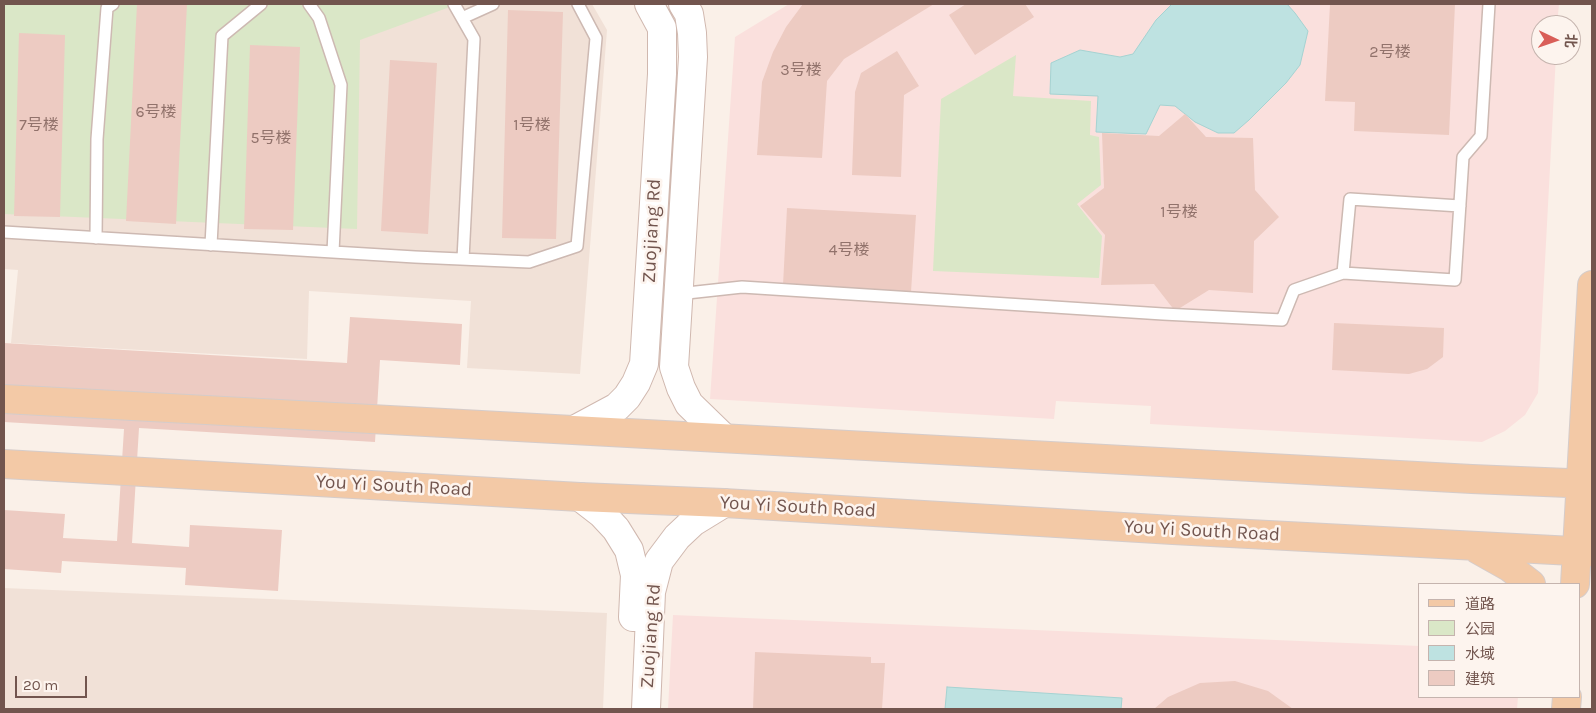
<!DOCTYPE html>
<html>
<head>
<meta charset="utf-8">
<style>
  body { margin:0 }
  #map { position:relative; width:1596px; height:713px; overflow:hidden; background:#faf0e8; font-family:Karla,"Noto Sans SC",sans-serif }
  canvas { display:block }
  .frame { position:absolute; inset:0; border:5px solid #72554e; pointer-events:none }
  .legend { position:absolute; left:1418px; top:583px; width:162px; height:115px; box-sizing:border-box; background:#fdf4ee; border:1px solid #c5b4ae; margin:0; padding:6px 9px; list-style:none; font-size:15px; color:#72554e }
  .legend li { display:flex; align-items:center; gap:10px; height:25px }
  .legend b { width:25px; border:1px solid #c5b4ae }
  .north { position:absolute; left:1531px; top:15px; width:50px; height:50px; box-sizing:border-box; background:#fdf4ee; border:1px solid #c5b4ae; border-radius:50%; rotate:93deg; font-size:14px; font-weight:700; line-height:20px; text-align:center; color:#72554e }
  .north::after { content:''; display:block; margin:auto; width:18px; height:22px; background:#d95e58; clip-path:polygon(50% 0,100% 100%,50% 72%,0 100%) }
  .scale { position:absolute; left:15px; top:676px; width:72px; height:22px; box-sizing:border-box; border:2px solid #72554e; border-top:0; padding-left:6px; font-size:15px; line-height:18px; white-space:nowrap; color:#72554e; -webkit-text-stroke:4px #fdf4ee; paint-order:stroke }
</style>
</head>
<body>
<div id="map">
<canvas width="1596" height="713"></canvas>
<div class="frame"></div>
<ul class="legend">
<li><b style="height:6px;background:#f3c9a6"></b>道路</li>
<li><b style="height:14px;background:#dae7c7"></b>公园</li>
<li><b style="height:14px;background:#bee2e1"></b>水域</li>
<li><b style="height:14px;background:#edcbc2"></b>建筑</li>
</ul>
<div class="north">北</div>
<div class="scale">20 m</div>
</div>
<script>
const ctx = document.querySelector('canvas').getContext('2d');
ctx.lineJoin = 'round';
function fill(path, color) {
  ctx.fillStyle = color;
  ctx.fill(path, 'evenodd');
}
function toPath(rows) {
  const path = new Path2D();
  for (const r of rows) {
    path.moveTo(r[0], r[1]);
    for (let i = 2; i < r.length; i += 2) path.lineTo(r[i], r[i + 1]);
  }
  return path;
}
function stroke(path, color, width, dash) {
  ctx.strokeStyle = color;
  ctx.lineWidth = width;
  ctx.lineCap = dash ? 'butt' : 'round';
  ctx.setLineDash(dash || []);
  ctx.stroke(path);
}
function drawText(font, color, halo, rows, align = 'center') {
  ctx.font = font + ' Karla,"Noto Sans SC",sans-serif';
  ctx.lineWidth = 5;
  ctx.setLineDash([]);
  ctx.textBaseline = 'middle';
  ctx.strokeStyle = halo;
  ctx.fillStyle = color;
  for (const [text, x, y, turn = 0] of rows) {
    ctx.save();
    ctx.translate(x, y);
    ctx.rotate((+turn || 0) * Math.PI / 180);
    ctx.textAlign = isNaN(turn) ? turn : align;
    if (halo) ctx.strokeText(text, 0, 0);
    ctx.fillText(text, 0, 0);
    ctx.restore();
  }
}
const residential = toPath([
  [4,4,592,4,607,30,580,374,467,368,471,301,309,291,307,359,11,343,18,270,4,269],
  [4,588,607,613,603,709,4,709]
]);
const commercial = toPath([
  [789,4,1559,4,1557,25,1541,25,1541,55,1556,55,1538,393,1525,415,1505,431,1482,442,1150,424,1151,406,1056,401,1054,419,710,399,735,37],
  [673,615,1420,646,1420,697,1518,697,1517,709,668,709]
]);
const green = toPath([
  [4,4,458,4,360,40,357,229,4,214],
  [1016,55,1013,96,1091,101,1090,135,1099,137,1101,185,1077,204,1102,236,1099,278,933,271,941,99]
]);
const water = toPath([
  [1172,4,1287,4,1295,13,1308,31,1300,65,1286,83,1249,120,1234,133,1218,133,1195,122,1175,106,1160,105,1146,134,1096,132,1098,96,1050,94,1051,63,1080,50,1120,57,1133,54,1156,20,1172,4],
  [947,687,1122,698,1121,709,945,709,947,687]
]);
const building = toPath([
  [137,4,187,4,176,224,126,221],
  [803,4,934,4,844,59,827,81,822,158,757,155,762,82,773,52,786,27],
  [966,4,1025,4,1034,17,975,55,949,15],
  [1330,4,1455,4,1449,135,1354,131,1355,102,1325,101],
  [508,10,563,12,556,239,502,238],
  [19,33,65,35,60,217,14,216],
  [250,45,300,47,293,230,244,229],
  [897,51,919,86,904,95,901,177,852,175,855,92,861,73],
  [390,60,437,63,428,234,381,231],
  [1185,114,1206,137,1253,138,1255,190,1279,217,1254,241,1253,293,1209,290,1175,311,1154,284,1101,285,1105,235,1080,206,1104,188,1102,133,1159,136],
  [787,208,916,215,911,292,783,285],
  [350,317,462,324,460,365,380,360,375,442,139,428,132,543,189,547,190,525,282,530,278,591,185,585,186,568,62,561,61,573,4,569,4,510,65,514,63,538,117,541,124,429,4,422,4,343,347,363],
  [1334,323,1444,328,1443,357,1427,369,1409,374,1332,370],
  [755,652,871,657,871,663,885,663,882,709,753,709],
  [1235,681,1268,691,1293,709,1154,709,1168,697,1200,683]
]);
const lane = toPath([
  [309,4,319,18,341,85,333,252],
  [454,4,474,39,463,259],
  [462,18,493,4],
  [4,232,415,257,529,262,577,246,596,38,578,4],
  [96,238,97,139,107,8,113,4],
  [211,245,222,36,261,4],
  [1343,273,1350,199,1460,206],
  [678,294,742,287,1163,314,1282,320,1294,290,1343,273,1455,280,1463,157,1481,136,1489,4]
]);
const secondary = toPath([
  [683,4,689,14,692,33,693,57,674,367,681,388,689,404,723,437],
  [576,429,617,407,627,397,636,383,644,364,662,74,662,28,649,4],
  [580,497,602,514,616,529,629,550,635,575,633,617],
  [646,709,651,592,659,561,677,537,693,522,724,503]
]);
const primary = toPath([
  [4,399,1472,479,1592,484],
  [4,464,580,497,724,503,1173,530,1592,552],
  [1477,549,1509,567,1531,584],
  [1575,584,1592,285],
  [1566,709,1567,697]
]);
const numberNames = [
  ["2号楼",1390,52],
  ["3号楼",801,70],
  ["6号楼",156,112],
  ["7号楼",39,125],
  ["1号楼",532,125],
  ["5号楼",271,138],
  ["1号楼",1179,212],
  ["4号楼",849,250]
];
const streetNames = [
  ["Zuojiang Rd",652,231,-87],
  ["You Yi South Road",394,486,3],
  ["You Yi South Road",798,507,3],
  ["You Yi South Road",1202,531,3],
  ["Zuojiang Rd",651,636,-86]
];
fill(residential, '#f1e1d7');
fill(commercial, '#fae0dd');
fill(green, '#dae7c7');
fill(water, '#bee2e1');
stroke(water, '#a5d3d2', 1);
fill(building, '#edcbc2');
stroke(lane, '#cdb9b2', 14);
stroke(secondary, '#d0b8af', 30);
stroke(primary, '#d5ccca', 30);
stroke(lane, '#fff', 11);
stroke(secondary, '#fff', 28);
stroke(primary, '#f3c9a6', 28);
drawText('16px', '#91726b', null, numberNames);
drawText('19px', '#72554e', '#fdf4ee', streetNames);
</script>
</body>
</html>
